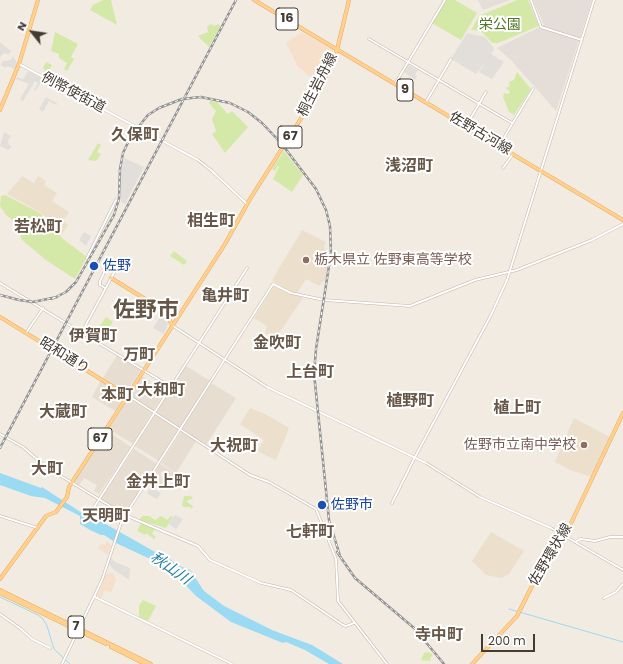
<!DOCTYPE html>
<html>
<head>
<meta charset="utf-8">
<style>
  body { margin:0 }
  #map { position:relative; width:623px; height:664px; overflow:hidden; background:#f2ebe2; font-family:Poppins,sans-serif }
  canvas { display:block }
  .north { position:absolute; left:12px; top:12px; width:40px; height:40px; -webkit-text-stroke:3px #fff; paint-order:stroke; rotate:300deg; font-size:11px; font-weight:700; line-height:16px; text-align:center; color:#443b33 }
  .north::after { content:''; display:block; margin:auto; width:14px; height:18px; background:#443b33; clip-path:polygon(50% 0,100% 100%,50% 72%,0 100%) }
  .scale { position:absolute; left:481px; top:634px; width:54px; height:18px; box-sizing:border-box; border:2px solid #443b33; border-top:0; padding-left:5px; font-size:12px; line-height:14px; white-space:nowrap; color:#443b33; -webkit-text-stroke:3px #fff; paint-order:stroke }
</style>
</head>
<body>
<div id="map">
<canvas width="623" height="664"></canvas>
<div class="north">N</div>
<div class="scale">200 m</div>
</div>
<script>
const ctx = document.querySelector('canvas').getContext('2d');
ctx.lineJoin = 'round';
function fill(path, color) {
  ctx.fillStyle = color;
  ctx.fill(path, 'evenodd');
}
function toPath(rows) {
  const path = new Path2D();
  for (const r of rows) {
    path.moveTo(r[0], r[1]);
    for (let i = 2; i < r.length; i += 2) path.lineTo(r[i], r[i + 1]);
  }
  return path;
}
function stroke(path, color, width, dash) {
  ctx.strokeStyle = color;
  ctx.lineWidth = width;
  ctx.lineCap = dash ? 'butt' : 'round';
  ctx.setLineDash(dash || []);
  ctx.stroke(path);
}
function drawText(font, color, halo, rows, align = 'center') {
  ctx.font = font + ' Poppins,"Noto Sans JP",sans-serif';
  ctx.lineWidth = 4;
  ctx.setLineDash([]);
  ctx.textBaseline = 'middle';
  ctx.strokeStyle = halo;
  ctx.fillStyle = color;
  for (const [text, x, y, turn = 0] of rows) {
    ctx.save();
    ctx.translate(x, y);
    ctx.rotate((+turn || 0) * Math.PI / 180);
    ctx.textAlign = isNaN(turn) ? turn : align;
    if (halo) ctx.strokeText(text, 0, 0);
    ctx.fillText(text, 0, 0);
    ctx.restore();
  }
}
const residential = toPath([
  [117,355,141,370,126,393,103,378],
  [186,366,210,381,180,428,156,412],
  [141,376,150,381,146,390,161,399,153,411,129,396],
  [101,380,125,396,115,411,92,397],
  [211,383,236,398,206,445,182,429],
  [128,398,152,413,133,444,109,429],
  [155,415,178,430,159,461,135,446],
  [107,431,131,447,99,494,94,491,97,485,84,478,79,485,74,482],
  [181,432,196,441,176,473,161,463],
  [134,449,157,464,125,514,101,499],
  [159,463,179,476,176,481,162,471,160,474,165,480,162,486,151,479]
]);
const commercial = toPath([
  [302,32,332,49,333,53,320,84,298,67,286,43],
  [107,541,111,545,108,555,98,548,101,543,105,545],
  [113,573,116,580,111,593,105,590,101,599,98,597,98,595,106,574]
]);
const industrial = toPath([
  [478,0,510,0,483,10],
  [533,0,592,0,556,111,511,60,497,48,544,25]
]);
const education = toPath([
  [22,176,34,183,38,176,46,181,44,185,57,193,52,201,69,212,63,221,68,225,62,234,40,212,7,194],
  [302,230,326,242,324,247,329,254,326,278,319,286,306,279,297,293,288,291,272,280],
  [274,286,303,298,275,339,265,333,267,326,254,318],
  [250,408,265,414,289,428,276,460,257,451,264,440,240,424],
  [574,418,610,437,592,477,570,470,555,462],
  [491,532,524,551,509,574,502,578,486,575,472,561]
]);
const green = toPath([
  [103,0,111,0,117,25,90,10,93,5],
  [446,0,455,0,477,13,461,40,432,23],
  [517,0,528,0,539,26,498,43,492,43,481,31,471,30,479,16],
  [212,24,213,26,219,24,220,27,209,47,198,36,208,32,207,26],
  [55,32,78,44,71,57,74,59,67,71,64,69,67,63,59,58,59,54,51,51],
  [46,62,52,65,46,77,41,75,45,70,43,68],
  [517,72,531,89,514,115,509,112,503,97,504,93,509,94,510,92,506,88,510,86,509,82,514,80],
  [210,101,217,102,228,114,232,111,248,127,225,153,212,134,216,131,212,119,216,111,209,103],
  [98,143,101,145,97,152,101,154,96,161,88,160],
  [284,151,303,175,292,192,273,179,279,167,278,166,275,171,272,169],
  [5,195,40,213,63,239,87,257,75,279,46,260,21,239,20,226,6,215,0,206,1,196],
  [174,251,187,261,184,265,170,256],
  [106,317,113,322,107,331,99,327],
  [184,496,191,496,193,499,188,500,187,502,193,506,192,509,190,507,184,507,182,505],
  [142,516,149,516,155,520,161,516,167,520,171,516,173,517,166,528,140,520],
  [141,523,159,529,158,531,155,529,152,534,156,537,154,539,146,533,145,535,137,531],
  [143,600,156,606,148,621,139,617,139,606],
  [429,652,433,655,430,658,431,661,421,660,424,653]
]);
const parking = toPath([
  [467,33,485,37,493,47,494,50,491,54,504,62,492,79,479,72,487,60,476,74,451,59],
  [0,42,11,51,9,54,4,53,0,57],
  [13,56,17,63,15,69,8,66,6,68,0,65,3,61,11,60],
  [408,65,418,70,415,75,417,76,415,80,404,72],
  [28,71,43,79,35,91,34,90,38,83,35,81,23,101,20,99,29,84,16,79,17,77,23,79],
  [46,97,58,104,56,105,49,101,43,112,39,109],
  [4,132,11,136,8,141,9,145,12,147,8,150,0,146],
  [124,158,144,167,125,204,121,202,121,172],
  [84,232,91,236,86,246,79,240],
  [162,313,168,324,164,334,153,328],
  [150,487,161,493,157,499,147,494],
  [175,515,183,519,176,529,169,524],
  [111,558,115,562,130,568,129,580,114,570,109,564]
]);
const water = toPath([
  [0,473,41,488,42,487,82,513,86,513,157,553,165,555,177,565,190,570,204,591,224,606,272,630,312,645,343,664,329,664,305,650,286,642,283,643,231,622,196,596,175,574,161,564,118,544,104,535,101,535,90,530,80,524,80,516,45,498,31,496,0,485]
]);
const stream = toPath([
  [0,597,38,615,43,619,47,626,54,649,70,664],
  [509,609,623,642]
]);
const minor = toPath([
  [531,0,541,27,582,40],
  [369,39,512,123],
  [19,64,198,160,212,171,247,204],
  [395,84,445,0],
  [426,102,451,59],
  [466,126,486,92],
  [499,146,533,89],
  [503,168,513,154],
  [87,258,116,200],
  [0,283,171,387],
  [173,326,267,387,426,463,480,497,551,528,623,570],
  [82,332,116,269,110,266,107,267,100,281,100,285,105,288],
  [26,333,43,308],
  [129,396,250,475,269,482,316,509,336,559,338,601,387,664],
  [0,434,23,447,46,467,125,515,198,546,210,560,261,583,291,590,343,625,346,626,354,623],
  [392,503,415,457,491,315,507,280,594,0],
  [91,512,247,268],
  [0,516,38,528],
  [575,542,581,539,595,541,610,537,623,537],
  [95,597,232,664],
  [604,598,616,592,623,584],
  [0,614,21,629,32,639,50,648],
  [62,664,102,580,122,520,273,284,291,293,324,300,410,306,475,280,517,270,592,240,623,224]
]);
const major = toPath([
  [254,0,623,220],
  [0,110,19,64,38,0],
  [111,278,163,310,167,315,172,325],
  [0,317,128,396],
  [0,579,46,516,56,512,67,497,69,487,225,244,250,199,314,98,329,71,337,50,349,0],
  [0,590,151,664],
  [0,593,106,644],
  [111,647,145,664],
  [472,664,517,616,539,572,565,536,623,413]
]);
const rail = toPath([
  [0,295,19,300,33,302,57,297],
  [52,299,66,292,76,282,114,215,119,199,120,169,123,153,131,136,148,115,159,108,182,99,201,97,230,103,248,112,262,123,281,143,316,189,326,210,330,226,331,253,316,349,314,373,329,520,340,556],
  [0,448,236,0],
  [337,552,355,578,414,628,444,664]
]);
const markers = [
  [306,260,4,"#8d6e63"],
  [94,266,5,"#1a4fb4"],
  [584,445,4,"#8d6e63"],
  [322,505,5,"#1a4fb4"]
];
const shields = [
  [287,19,22],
  [405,90,16],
  [290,137,24],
  [100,439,24],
  [76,627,16]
];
const shieldNames = [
  ["16",287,19],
  ["9",405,90],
  ["67",290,137],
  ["67",100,439],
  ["7",76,627]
];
const parkNames = [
  ["栄公園",500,25]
];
const streetNames = [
  ["桐生岩舟線",318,85,-63],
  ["例幣使街道",73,93,28],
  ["佐野古河線",480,134,31],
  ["昭和通り",64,356,32],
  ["佐野環状線",551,555,-59]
];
const educationNames = [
  ["栃木県立 佐野東高等学校",314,260],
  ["佐野市立南中学校",576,445,"right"]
];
const transitNames = [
  ["佐野",103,266],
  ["佐野市",331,505]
];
const waterNames = [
  ["秋山川",170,569,35]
];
const quarterNames = [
  ["久保町",135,136],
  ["浅沼町",409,167],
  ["相生町",211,222],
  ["若松町",38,228],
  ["亀井町",225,297],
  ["伊賀町",93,337],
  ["金吹町",277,344],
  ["万町",139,356],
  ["上台町",310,373],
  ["大和町",161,391],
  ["本町",117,396],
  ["植野町",410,402],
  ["植上町",517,409],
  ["大蔵町",63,413],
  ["大祝町",234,447],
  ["大町",47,470],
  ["金井上町",158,483],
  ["天明町",106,517],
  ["七軒町",310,533],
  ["寺中町",439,636]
];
const townNames = [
  ["佐野市",146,311]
];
fill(residential, '#e7ddd0');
fill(commercial, '#f6dfcb');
fill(industrial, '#e4ddd8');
fill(education, '#ecdfcb');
fill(green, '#d4e9a8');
fill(parking, '#e2dfdb');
fill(water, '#9adaf3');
stroke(stream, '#9adaf3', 1);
stroke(minor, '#c1b5a8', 3);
stroke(major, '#e9ab59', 4);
stroke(minor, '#fff', 2);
stroke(major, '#ffd08f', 3);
stroke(rail, '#939393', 2.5);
stroke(rail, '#fff', 1, [3]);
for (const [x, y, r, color] of markers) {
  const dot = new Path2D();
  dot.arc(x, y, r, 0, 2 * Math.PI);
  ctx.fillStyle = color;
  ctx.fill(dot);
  stroke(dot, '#fff', 1.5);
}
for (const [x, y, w] of shields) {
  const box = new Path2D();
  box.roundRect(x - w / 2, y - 11, w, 22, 3);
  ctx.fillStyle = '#fff';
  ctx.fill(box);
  stroke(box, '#443b33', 1);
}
drawText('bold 13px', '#443b33', null, shieldNames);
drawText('14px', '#4e7824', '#fff', parkNames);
drawText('14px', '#443b33', '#fff', streetNames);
drawText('14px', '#785e54', '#fff', educationNames, 'left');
drawText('14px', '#164399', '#fff', transitNames, 'left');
drawText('italic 15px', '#257fa4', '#fff', waterNames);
drawText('bold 16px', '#675749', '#fff', quarterNames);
drawText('bold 22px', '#675749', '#fff', townNames);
</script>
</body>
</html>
